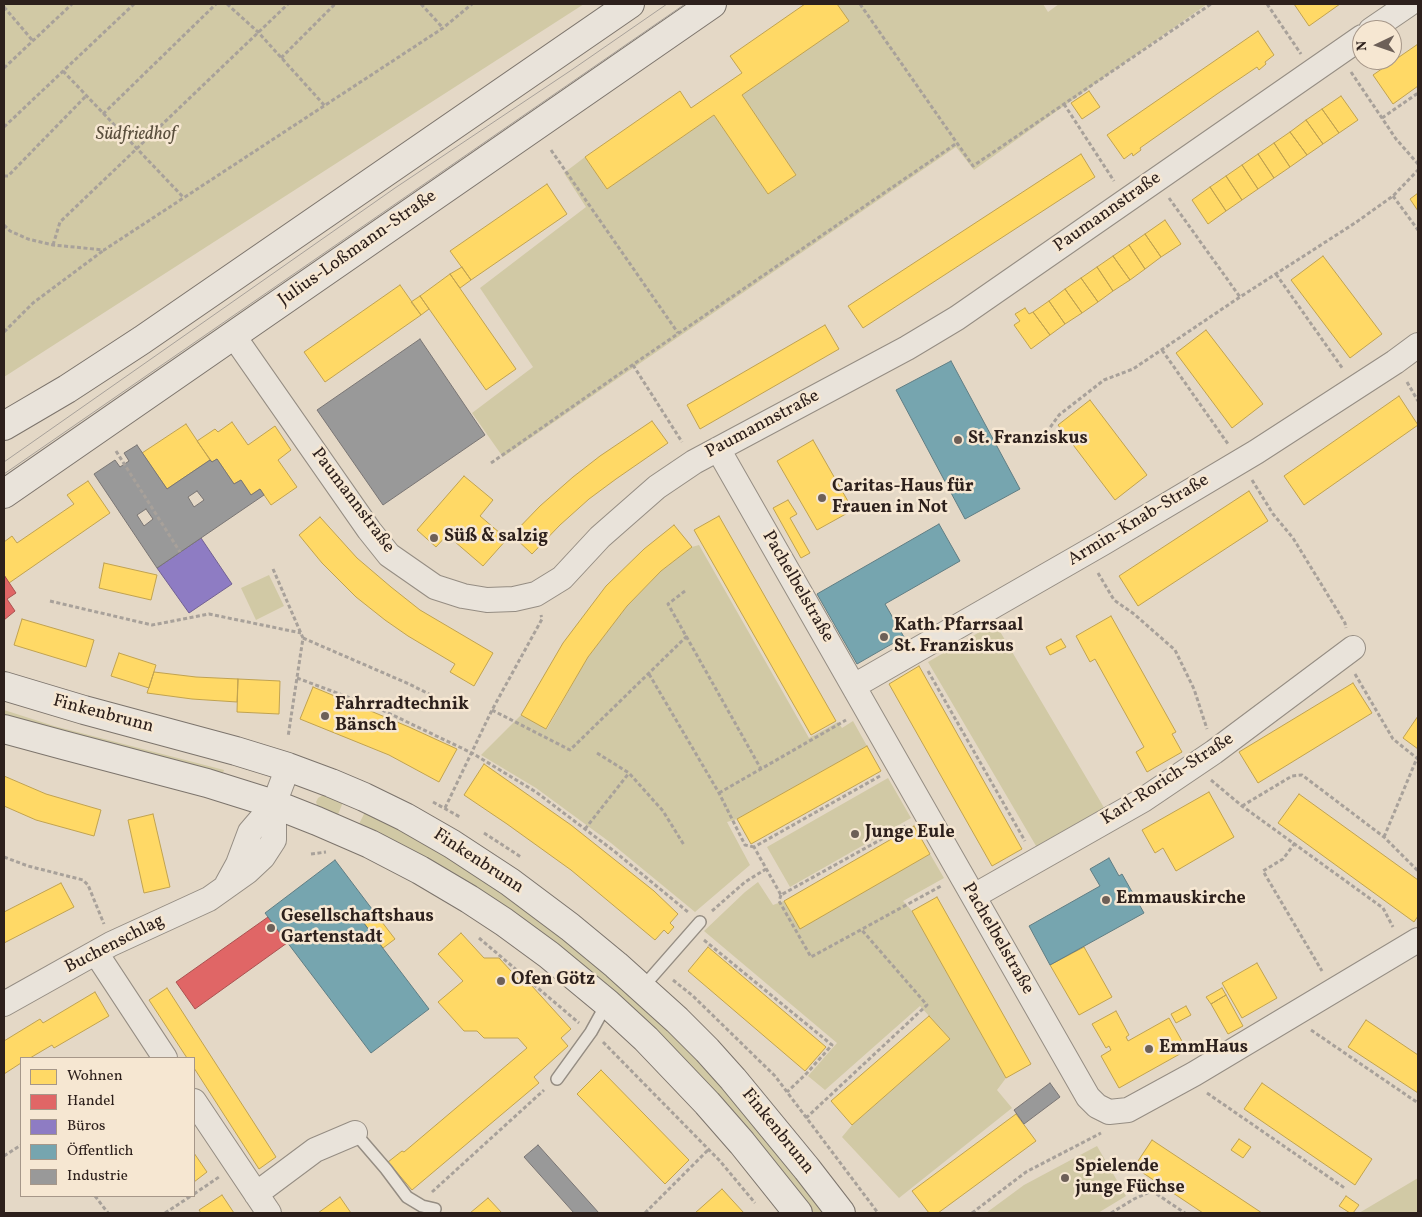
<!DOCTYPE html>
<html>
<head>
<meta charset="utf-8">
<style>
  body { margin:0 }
  #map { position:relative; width:1422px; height:1217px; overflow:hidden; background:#e4d8c6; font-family:Vollkorn,serif }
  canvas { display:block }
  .frame { position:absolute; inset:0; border:5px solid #2d201c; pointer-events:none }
  .legend { position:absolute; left:20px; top:1057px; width:175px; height:140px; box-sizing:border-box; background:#f6e7d2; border:1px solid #a69789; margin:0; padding:6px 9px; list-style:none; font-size:15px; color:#2d201c }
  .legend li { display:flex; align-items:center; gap:10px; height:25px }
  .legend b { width:25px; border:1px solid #a69789 }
  .north { position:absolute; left:1352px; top:20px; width:50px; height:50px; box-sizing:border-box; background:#f6e7d2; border:1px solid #a69789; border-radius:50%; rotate:267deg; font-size:14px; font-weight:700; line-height:20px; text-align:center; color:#2d201c }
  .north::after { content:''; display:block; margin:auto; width:18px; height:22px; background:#6d6058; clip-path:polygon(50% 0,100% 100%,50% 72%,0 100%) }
</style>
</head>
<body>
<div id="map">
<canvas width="1422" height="1217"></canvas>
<div class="frame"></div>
<ul class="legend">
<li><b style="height:14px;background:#ffd966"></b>Wohnen</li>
<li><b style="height:14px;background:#e06666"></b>Handel</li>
<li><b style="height:14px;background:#8e7cc3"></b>Büros</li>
<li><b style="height:14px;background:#76a5af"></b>Öffentlich</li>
<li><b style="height:14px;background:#999"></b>Industrie</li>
</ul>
<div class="north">N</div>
</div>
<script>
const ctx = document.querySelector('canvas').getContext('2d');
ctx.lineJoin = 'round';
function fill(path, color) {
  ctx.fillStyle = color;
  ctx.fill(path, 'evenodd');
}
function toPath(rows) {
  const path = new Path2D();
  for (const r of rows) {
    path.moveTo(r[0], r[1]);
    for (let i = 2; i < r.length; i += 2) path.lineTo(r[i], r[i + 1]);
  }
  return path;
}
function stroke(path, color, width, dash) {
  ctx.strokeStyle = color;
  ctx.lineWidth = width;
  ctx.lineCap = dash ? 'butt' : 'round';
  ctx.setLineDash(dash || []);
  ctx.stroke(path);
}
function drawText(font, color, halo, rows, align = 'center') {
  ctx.font = font + ' Vollkorn,serif';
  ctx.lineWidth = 5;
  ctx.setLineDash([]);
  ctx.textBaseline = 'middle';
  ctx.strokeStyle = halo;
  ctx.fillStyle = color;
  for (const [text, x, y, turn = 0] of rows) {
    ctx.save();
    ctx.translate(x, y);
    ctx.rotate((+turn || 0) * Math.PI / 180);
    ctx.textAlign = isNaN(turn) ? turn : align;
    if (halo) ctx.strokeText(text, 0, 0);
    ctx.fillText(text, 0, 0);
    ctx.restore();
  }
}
const green = toPath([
  [4,4,584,4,4,377],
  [837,4,1043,4,1048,12,1059,4,1207,4,974,170,956,147,503,457,472,413,533,367,480,288,586,207,564,173,585,157,607,189,714,115,768,194,796,175,742,95,848,21],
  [699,545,809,738,838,722,842,728,853,721,867,746,737,819,727,822,750,865,695,912,611,843,536,788,481,755,521,715,547,729,588,657,627,606,661,571,692,547],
  [269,575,284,606,256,620,241,588],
  [995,623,1106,811,1039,851,928,662],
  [4,710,54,726,224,770,222,776,4,717],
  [888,778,911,818,790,887,767,847],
  [323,795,327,795,343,802,337,817,318,807,316,802,318,798],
  [365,812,407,833,441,852,512,897,620,984,692,1052,754,1122,826,1213,814,1213,747,1128,679,1056,358,826],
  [930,854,944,878,903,901,912,911,1006,1078,997,1090,1012,1108,899,1198,842,1137,852,1125,950,1039,920,1006,825,1090,808,1076,837,1043,704,931,745,892,758,882,773,905,784,901,800,928],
  [1097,1146,1126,1196,1098,1213,986,1213,1024,1185],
  [1418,1178,1418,1213,1359,1213]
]);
const homes = toPath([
  [805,4,837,4,849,21,742,95,796,175,768,194,714,115,607,189,585,157,680,91,691,108,742,73,730,56,805,4],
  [1294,4,1340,4,1309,26,1294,4],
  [1258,31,1274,55,1265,62,1266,64,1259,70,1257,67,1217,94,1140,148,1141,150,1133,156,1132,153,1124,159,1107,135,1258,31],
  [1418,44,1418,86,1393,104,1373,75,1418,44],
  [1089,91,1100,107,1082,119,1071,103,1089,91],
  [1341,96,1358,120,1339,133,1322,109,1341,96],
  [1322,109,1339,133,1323,144,1306,120,1322,109],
  [1306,120,1323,144,1307,155,1290,132,1306,120],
  [1290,132,1307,155,1290,167,1274,143,1290,132],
  [1274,143,1290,167,1274,178,1258,154,1274,143],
  [1081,154,1095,177,863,328,848,306,1081,154],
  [1258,154,1274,178,1258,189,1242,165,1258,154],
  [1242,165,1258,189,1242,200,1226,176,1242,165],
  [1226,176,1242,200,1226,211,1210,187,1226,176],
  [547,184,567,214,471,280,450,251,547,184],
  [1210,187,1226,211,1208,224,1192,200,1210,187],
  [1418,193,1418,211,1410,199,1418,193],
  [1165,220,1181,244,1161,257,1145,234,1165,220],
  [1145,234,1161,257,1145,269,1129,245,1145,234],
  [1129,245,1145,269,1130,280,1113,256,1129,245],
  [1113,256,1130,280,1113,291,1097,267,1113,256],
  [1323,256,1382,334,1350,358,1291,280,1323,256],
  [462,267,471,280,460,288,450,274,462,267],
  [1097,267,1113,291,1098,302,1081,278,1097,267],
  [450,274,516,369,486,390,420,296,450,274],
  [1081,278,1098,302,1082,313,1065,289,1081,278],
  [400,285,421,315,325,382,304,352,400,285],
  [1065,289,1082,313,1065,324,1049,301,1065,289],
  [420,296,429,309,421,315,411,302,420,296],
  [1049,301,1065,324,1050,335,1033,312,1049,301],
  [1025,308,1029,314,1033,312,1050,335,1031,349,1014,325,1020,321,1015,314,1025,308],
  [825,325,839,349,700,429,687,405,825,325],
  [1206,330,1263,404,1232,428,1176,353,1206,330],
  [1399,396,1418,425,1304,505,1284,476,1399,396],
  [1090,400,1147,475,1115,500,1058,425,1090,400],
  [652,421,668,443,616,479,589,499,560,525,532,554,512,535,540,506,573,477,600,456,652,421],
  [232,422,248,445,275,426,291,450,278,460,297,487,271,505,260,489,251,495,241,480,234,484,217,459,212,462,197,441,215,429,218,432,232,422],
  [186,424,210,460,167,489,142,453,186,424],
  [813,440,853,510,817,530,777,461,813,440],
  [464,476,493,500,480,516,507,539,483,566,447,535,436,547,417,530,464,476],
  [88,481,110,513,9,583,4,575,4,542,12,536,17,543,74,504,67,495,88,481],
  [1249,491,1268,521,1138,606,1119,576,1249,491],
  [788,500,797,514,790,518,810,553,801,558,773,508,788,500],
  [719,516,836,721,811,735,694,530,719,516],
  [320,517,357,558,391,587,420,610,493,653,474,686,450,672,455,664,408,636,385,620,356,597,322,563,299,535,320,517],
  [674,525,692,547,661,571,627,606,588,657,546,729,521,715,563,643,606,586,644,549,674,525],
  [104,563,157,575,151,600,99,588,104,563],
  [1111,616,1176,732,1172,734,1182,752,1147,772,1136,752,1144,747,1095,659,1090,662,1076,636,1111,616],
  [22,619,94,640,86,667,14,645,22,619],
  [1061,639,1066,647,1050,655,1046,647,1061,639],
  [119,653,156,665,149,688,111,676,119,653],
  [919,666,1022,849,992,866,889,684,919,666],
  [154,672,196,677,238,679,237,702,192,699,147,693,154,672],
  [238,679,280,681,279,714,237,712,238,679],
  [1353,683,1372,713,1258,783,1239,752,1353,683],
  [313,687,409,727,457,749,439,782,389,755,300,719,313,687],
  [1418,716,1418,749,1403,738,1418,716],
  [867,746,881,771,751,844,737,819,867,746],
  [484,764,571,825,654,891,678,914,670,923,674,927,668,934,664,930,655,940,571,870,507,824,464,795,484,764],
  [4,776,46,794,101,810,94,836,36,820,4,806,4,776],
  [1209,792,1234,837,1176,871,1163,848,1155,853,1142,830,1209,792],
  [1299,794,1418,880,1418,916,1414,922,1278,823,1299,794],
  [153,814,170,887,144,893,128,820,153,814],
  [914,826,930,854,800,929,784,901,914,826],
  [61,883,74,907,4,943,4,912,61,883],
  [937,897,1031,1064,1006,1078,912,911,937,897],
  [375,913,395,939,383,948,363,922,375,913],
  [461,933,484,958,499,958,524,985,531,985,571,1029,561,1038,568,1046,534,1077,539,1083,412,1190,388,1162,402,1151,404,1152,527,1048,518,1038,484,1038,477,1031,464,1031,438,1002,463,981,438,954,461,933],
  [708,947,826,1047,805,1071,688,971,708,947],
  [1084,947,1112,997,1079,1015,1050,965,1084,947],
  [1257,963,1277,998,1242,1018,1222,983,1257,963],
  [167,988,276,1157,259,1169,194,1068,194,1058,187,1058,149,1000,167,988],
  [1222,988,1226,995,1211,1004,1206,997,1222,988],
  [95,992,109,1016,54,1048,52,1045,30,1058,21,1058,21,1063,4,1074,4,1041,40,1019,43,1023,95,992],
  [1226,995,1243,1026,1228,1034,1211,1004,1226,995],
  [1186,1006,1191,1015,1176,1023,1171,1014,1186,1006],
  [1116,1011,1129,1035,1126,1037,1128,1041,1169,1018,1187,1050,1119,1088,1101,1056,1111,1050,1109,1046,1106,1048,1092,1024,1116,1011],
  [929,1016,950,1039,852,1125,831,1101,929,1016],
  [1366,1020,1418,1055,1418,1093,1348,1047,1366,1020],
  [601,1070,689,1160,665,1184,577,1094,601,1070],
  [1262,1083,1372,1159,1355,1185,1244,1109,1262,1083],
  [1016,1114,1036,1141,938,1213,929,1213,912,1191,1016,1114],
  [1239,1139,1251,1147,1243,1158,1231,1150,1239,1139],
  [1152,1140,1262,1213,1203,1213,1134,1167,1152,1140],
  [194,1153,207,1172,194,1182,194,1153],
  [722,1189,744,1213,695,1213,722,1189],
  [222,1195,234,1213,201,1213,199,1210,222,1195],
  [1346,1196,1359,1205,1353,1213,1350,1213,1339,1206,1346,1196],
  [340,1197,351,1213,318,1213,340,1197],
  [488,1198,502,1213,470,1213,488,1198]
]);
const shops = toPath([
  [4,575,16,593,7,599,15,611,4,620,4,575],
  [268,917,287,943,195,1009,176,982,268,917]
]);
const offices = toPath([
  [201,538,232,584,189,613,157,568,201,538]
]);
const public = toPath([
  [951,361,1020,489,965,519,896,390,951,361],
  [939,524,960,561,885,604,904,637,857,664,817,594,939,524],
  [1109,858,1119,876,1122,874,1144,913,1050,965,1029,926,1100,886,1090,869,1109,858],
  [335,860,375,913,363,922,429,1009,371,1053,265,913,335,860]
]);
const industry = toPath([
  [420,339,485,435,383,505,317,410,420,339],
  [137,445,167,489,210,460,212,462,217,459,234,484,241,480,251,495,260,489,264,495,157,568,94,474,115,460,120,467,129,461,124,453,137,445],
  [197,491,204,500,194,507,188,497,197,491],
  [146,509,153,519,144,526,137,515,146,509],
  [1050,1083,1060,1097,1024,1124,1014,1110,1050,1083],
  [538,1145,599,1213,574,1213,524,1157,538,1145]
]);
const path = toPath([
  [227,4,258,32,325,106],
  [421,4,443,28],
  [860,4,973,166,1211,4],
  [1267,4,1301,54],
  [4,7,33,41],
  [281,58,335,4],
  [4,68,72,4],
  [63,71,184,198],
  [1351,72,1396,139,1418,164],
  [1064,104,1114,181],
  [103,114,216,4],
  [1382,118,1418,93],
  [4,127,134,4],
  [551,150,678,333],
  [4,176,8,176,86,96],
  [1393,196,1418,230],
  [1169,198,1240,297],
  [4,225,10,231,28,239,53,245,104,250,443,28,472,4],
  [53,245,60,222,288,4],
  [1276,274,1343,369],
  [4,332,33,303,104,250],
  [1162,350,1228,444],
  [633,365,682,442],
  [1407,382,1418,401],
  [1039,443,1059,415,1104,380,1133,369,1240,297,1355,223,1393,196,1418,170],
  [116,451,180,552],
  [491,463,641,359,957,143],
  [1252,480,1273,514,1293,538,1345,623,1346,628],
  [273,569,303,638,288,737],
  [1098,573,1114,600,1134,614,1175,650,1194,689,1207,729],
  [685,591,668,604,761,769],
  [50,601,152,625,209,614,301,633],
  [303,638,409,684,429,694],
  [928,671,1025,841],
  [649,674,719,793,745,845,754,847],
  [1355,674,1393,739,1418,759],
  [297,678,380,709,472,753,536,792,614,851,688,912],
  [492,710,570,750,687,636],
  [597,753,629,773,663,811,684,845],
  [880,776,754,847,781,895,907,825],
  [1211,780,1242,806,1383,908,1393,927],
  [719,793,846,720],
  [433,802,460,817],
  [1242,806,1292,776,1302,775,1384,837,1418,871],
  [445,808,492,710,542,619,541,615],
  [585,829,629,773],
  [484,833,521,857],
  [1384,837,1417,758],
  [1295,843,1283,859,1263,871,1322,971],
  [311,854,326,852],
  [4,857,28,866,83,880,88,885,104,924],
  [781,895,779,901,811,957,941,886],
  [712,911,745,882,766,869],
  [479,938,579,1023],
  [704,940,832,1045,807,1073,787,1092],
  [673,980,693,996,775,1076,878,1213],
  [1311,1030,1418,1103],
  [603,1042,720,1161,755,1203],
  [1207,1093,1346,1189],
  [806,1118,927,1005,861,929],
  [4,1156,21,1145],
  [432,1192,544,1090],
  [194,1194,219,1177],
  [95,1196,108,1213],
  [165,1213,191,1196],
  [645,1213,709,1149],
  [972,1213,1026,1172,1101,1133],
  [1111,1213,1134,1199,1152,1191,1185,1213]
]);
const lane = toPath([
  [642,988,700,922],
  [557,1079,591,1032,607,1003],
  [355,1133,386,1169,407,1197,422,1206,435,1209]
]);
const street = toPath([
  [1371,30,1409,4],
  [233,335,369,530,389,555,435,587,463,596,487,600,514,599,536,594,562,578,600,537,657,487,694,462,907,348,957,318,1362,37],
  [718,449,1088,1097,1097,1106,1109,1112,1128,1110,1194,1074,1418,940],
  [854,686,1103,543,1256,452,1395,362,1418,345],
  [227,884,238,864,250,832,274,804,288,767],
  [974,896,1143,800,1214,752,1353,648],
  [96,953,165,1058],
  [4,1004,111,944,209,899,247,872,263,857,274,840,274,804],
  [194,1101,269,1213],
  [256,1194,315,1150,355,1133]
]);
const secondary = toPath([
  [4,426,67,389,142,340,630,4],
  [4,494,712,4],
  [4,686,84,710,236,751,288,767,331,783,364,797,405,817,452,844,510,882,570,927,616,965,677,1020,707,1050,733,1079,807,1169,841,1213],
  [4,729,63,745,207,783,274,804,317,821,370,844,420,870,469,899,504,922,549,955,607,1003,646,1039,707,1103,742,1143,798,1213]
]);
const tram = toPath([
  [4,462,395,188,573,69,667,4],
  [4,474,685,4]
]);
const markers = [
  [958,440,5,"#6d6058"],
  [822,498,5,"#6d6058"],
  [434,538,5,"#6d6058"],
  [884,637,5,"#6d6058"],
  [325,716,5,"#6d6058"],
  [855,834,5,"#6d6058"],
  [1106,900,5,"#6d6058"],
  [271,928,5,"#6d6058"],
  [501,981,5,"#6d6058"],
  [1149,1049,5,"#6d6058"],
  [1065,1178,5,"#6d6058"]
];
const parkNames = [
  ["Südfriedhof",136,136]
];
const streetNames = [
  ["Paumannstraße",1108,213,-35],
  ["Julius-Loßmann-Straße",358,249,-35],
  ["Paumannstraße",763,425,-28],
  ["Paumannstraße",352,501,53],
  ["Armin-Knab-Straße",1139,521,-31],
  ["Pachelbelstraße",797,587,60],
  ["Finkenbrunn",103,715,15],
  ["Karl-Rorich-Straße",1168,780,-33],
  ["Finkenbrunn",478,862,33],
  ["Pachelbelstraße",997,939,60],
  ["Buchenschlag",115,945,-27],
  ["Finkenbrunn",777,1132,51]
];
const poiNames = [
  ["St. Franziskus",968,440],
  ["Caritas-Haus für",832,488],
  ["Frauen in Not",832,509],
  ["Süß & salzig",444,538],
  ["Kath. Pfarrsaal",894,627],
  ["St. Franziskus",894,648],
  ["Fahrradtechnik",335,706],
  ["Bänsch",335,727],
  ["Junge Eule",865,834],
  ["Emmauskirche",1116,900],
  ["Gesellschaftshaus",281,918],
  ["Gartenstadt",281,939],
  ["Ofen Götz",511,981],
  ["EmmHaus",1159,1049],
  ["Spielende",1075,1168],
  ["junge Füchse",1075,1189]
];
fill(green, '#d1c9a5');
fill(homes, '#ffd966');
stroke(homes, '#c0a250', 1);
fill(shops, '#e06666');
stroke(shops, '#aa5150', 1);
fill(offices, '#8e7cc3');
stroke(offices, '#716091', 1);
fill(public, '#76a5af');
stroke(public, '#607d83', 1);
fill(industry, '#999');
stroke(industry, '#797574', 1);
stroke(lane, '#958d83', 14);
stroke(street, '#958d83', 26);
stroke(secondary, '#7c746c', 30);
stroke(path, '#a8a19a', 3, [4, 2.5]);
stroke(lane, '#e9e3da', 11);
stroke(street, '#e9e3da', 24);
stroke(secondary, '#e9e3da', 28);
stroke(tram, '#a8a19a', 1);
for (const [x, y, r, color] of markers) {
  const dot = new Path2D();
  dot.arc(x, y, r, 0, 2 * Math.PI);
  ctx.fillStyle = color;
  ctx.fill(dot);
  stroke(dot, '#f6e7d2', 2);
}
drawText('italic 18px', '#5a4f3d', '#f6e7d2', parkNames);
drawText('18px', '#2d201c', '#f6e7d2', streetNames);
drawText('bold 18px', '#2d201c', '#f6e7d2', poiNames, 'left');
</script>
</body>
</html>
